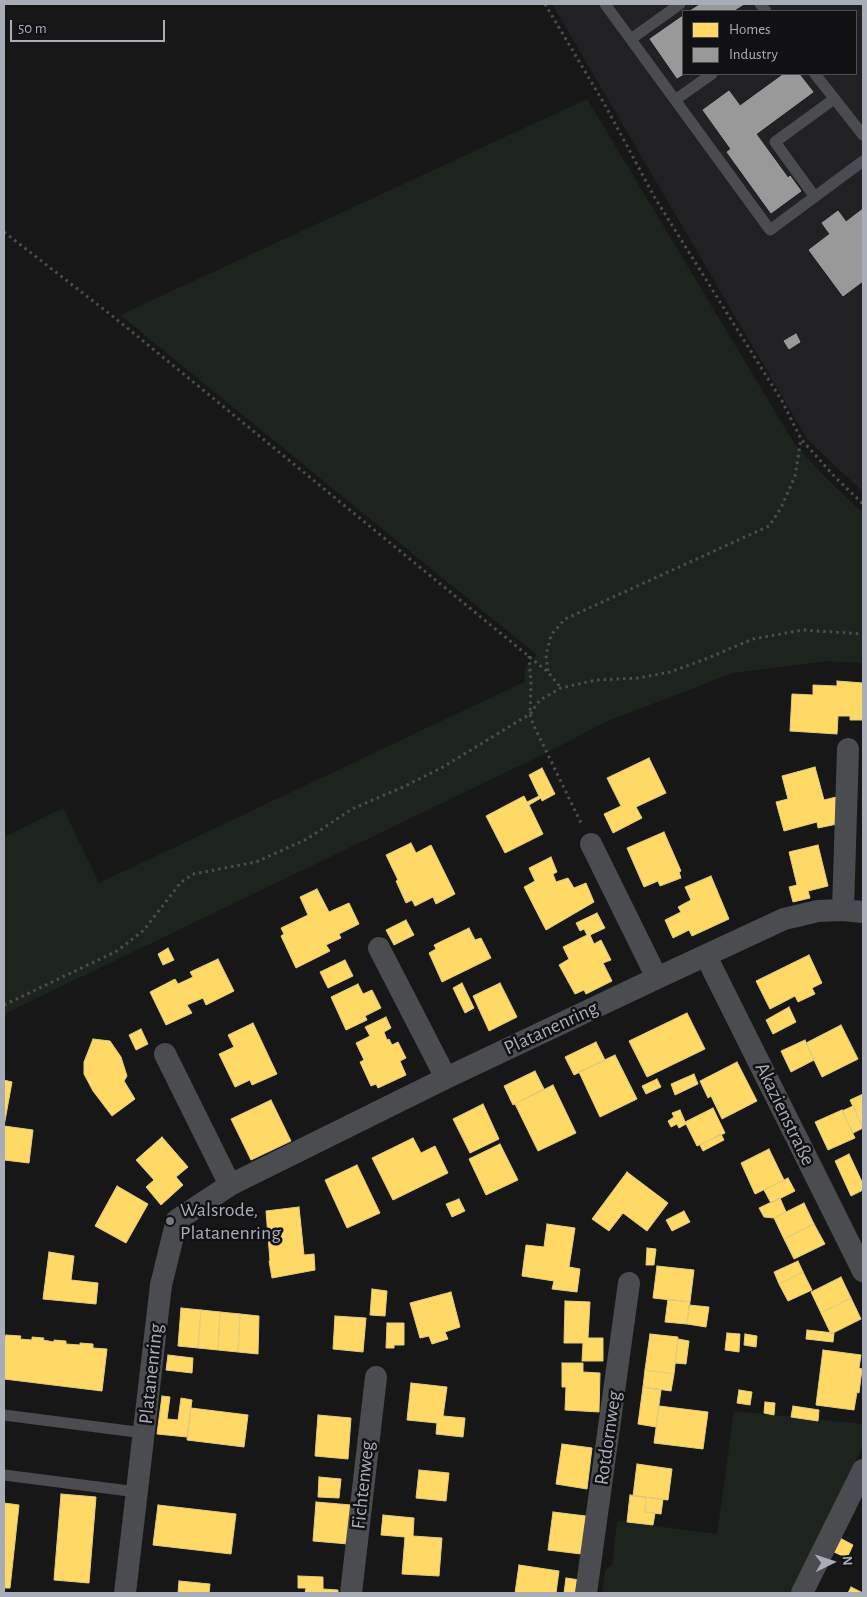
<!DOCTYPE html>
<html>
<head>
<meta charset="utf-8">
<style>
  body { margin:0 }
  #map { position:relative; width:867px; height:1597px; overflow:hidden; background:#171717; font-family:"Alegreya Sans",sans-serif }
  canvas { display:block }
  .frame { position:absolute; inset:0; border:5px solid #a8adb8; pointer-events:none }
  .legend { position:absolute; left:682px; top:10px; width:175px; height:65px; box-sizing:border-box; background:#111113; border:1px solid #4d4f55; margin:0; padding:6px 9px; list-style:none; font-size:15px; color:#a8adb8 }
  .legend li { display:flex; align-items:center; gap:10px; height:25px }
  .legend b { width:25px; border:1px solid #4d4f55 }
  .north { position:absolute; left:807px; top:1537px; width:50px; height:50px; -webkit-text-stroke:4px #111113; paint-order:stroke; rotate:86deg; font-size:14px; font-weight:700; line-height:20px; text-align:center; color:#a8adb8 }
  .north::after { content:''; display:block; margin:auto; width:18px; height:22px; background:#a8adb8; clip-path:polygon(50% 0,100% 100%,50% 72%,0 100%) }
  .scale { position:absolute; left:10px; top:20px; width:155px; height:22px; box-sizing:border-box; border:2px solid #a8adb8; border-top:0; padding-left:6px; font-size:15px; line-height:18px; white-space:nowrap; color:#a8adb8; -webkit-text-stroke:4px #111113; paint-order:stroke }
</style>
</head>
<body>
<div id="map">
<canvas width="867" height="1597"></canvas>
<div class="frame"></div>
<ul class="legend">
<li><b style="height:14px;background:#ffd966"></b>Homes</li>
<li><b style="height:14px;background:#999"></b>Industry</li>
</ul>
<div class="north">N</div>
<div class="scale">50 m</div>
</div>
<script>
const ctx = document.querySelector('canvas').getContext('2d');
ctx.lineJoin = 'round';
function fill(path, color) {
  ctx.fillStyle = color;
  ctx.fill(path, 'evenodd');
}
function toPath(rows) {
  const path = new Path2D();
  for (const r of rows) {
    path.moveTo(r[0], r[1]);
    for (let i = 2; i < r.length; i += 2) path.lineTo(r[i], r[i + 1]);
  }
  return path;
}
function stroke(path, color, width, dash) {
  ctx.strokeStyle = color;
  ctx.lineWidth = width;
  ctx.lineCap = dash ? 'butt' : 'round';
  ctx.setLineDash(dash || []);
  ctx.stroke(path);
}
function drawText(font, color, halo, rows, align = 'center') {
  ctx.font = font + ' "Alegreya Sans",sans-serif';
  ctx.lineWidth = 5;
  ctx.setLineDash([]);
  ctx.textBaseline = 'middle';
  ctx.strokeStyle = halo;
  ctx.fillStyle = color;
  for (const [text, x, y, turn = 0] of rows) {
    ctx.save();
    ctx.translate(x, y);
    ctx.rotate((+turn || 0) * Math.PI / 180);
    ctx.textAlign = isNaN(turn) ? turn : align;
    if (halo) ctx.strokeText(text, 0, 0);
    ctx.fillText(text, 0, 0);
    ctx.restore();
  }
}
const built = toPath([
  [552,4,863,4,863,492,807,439],
  [683,11,856,11,856,74,683,74]
]);
const green = toPath([
  [587,99,794,443,822,474,863,513,863,663,827,661,733,673,608,721,542,755,4,1014,4,837,63,808,99,883,524,682,526,666,537,655,120,315],
  [734,1411,863,1424,863,1446,790,1593,602,1593,605,1570,612,1565,617,1521,717,1534]
]);
const homes = toPath([
  [837,681,863,683,863,720,850,720,850,716,838,716,837,734,790,731,792,694,813,695,813,685,837,686,837,681],
  [649,758,666,793,636,807,642,818,613,833,604,814,621,806,607,778,649,758],
  [815,767,824,800,836,797,842,823,818,828,817,822,784,831,776,802,788,799,782,776,815,767],
  [542,768,555,794,542,801,541,798,529,805,543,834,505,853,486,816,524,796,527,802,539,796,529,775,542,768],
  [664,832,681,871,679,872,681,878,660,886,658,881,644,887,627,848,664,832],
  [411,843,416,853,431,845,455,894,436,904,433,897,415,906,412,900,406,903,396,881,398,880,386,855,411,843],
  [818,845,828,886,808,891,810,898,793,902,789,887,797,885,789,852,818,845],
  [551,857,557,872,553,874,556,882,568,878,574,888,586,883,594,902,546,930,524,887,535,881,529,868,551,857],
  [711,876,729,919,692,936,689,930,673,938,665,920,681,912,678,907,691,900,685,887,711,876],
  [317,889,329,912,349,903,359,924,339,934,341,938,326,945,330,951,296,968,281,936,284,934,281,928,308,915,300,897,317,889],
  [597,913,605,928,590,935,594,944,601,940,611,960,603,963,612,981,586,994,584,990,575,994,559,965,569,959,563,947,587,935,584,929,580,931,576,923,597,913],
  [406,920,414,935,394,945,386,930,406,920],
  [469,928,475,940,481,938,491,958,442,982,429,953,436,949,434,945,469,928],
  [168,948,174,960,163,965,158,954,168,948],
  [809,955,822,983,812,988,815,994,798,1002,795,996,770,1009,756,981,809,955],
  [218,959,234,991,206,1005,203,998,187,1005,192,1013,166,1025,150,992,175,979,178,984,193,977,190,972,218,959],
  [345,960,353,976,328,988,320,972,345,960],
  [462,983,474,1008,465,1013,453,988,462,983],
  [500,983,517,1017,489,1031,473,996,500,983],
  [358,984,363,994,372,990,381,1008,365,1016,367,1020,346,1030,331,997,358,984],
  [789,1007,796,1022,773,1034,766,1020,789,1007],
  [687,1013,705,1049,647,1077,629,1041,687,1013],
  [386,1017,391,1028,384,1032,387,1040,389,1039,392,1045,398,1042,406,1058,400,1061,406,1075,378,1088,376,1084,371,1086,360,1062,364,1060,356,1043,370,1036,365,1027,386,1017],
  [253,1023,277,1074,252,1085,250,1080,235,1087,219,1054,234,1047,228,1035,253,1023],
  [841,1025,858,1059,822,1077,806,1043,841,1025],
  [141,1029,148,1044,136,1050,129,1035,141,1029],
  [93,1039,110,1041,121,1057,127,1076,124,1081,135,1099,112,1116,93,1091,84,1074,84,1062,93,1039],
  [805,1040,814,1060,791,1072,781,1051,805,1040],
  [596,1042,605,1060,574,1075,565,1057,596,1042],
  [615,1055,637,1099,600,1117,579,1072,615,1055],
  [737,1062,757,1101,722,1119,711,1096,708,1098,700,1081,737,1062],
  [535,1071,544,1089,513,1105,504,1086,535,1071],
  [694,1074,698,1084,675,1095,671,1084,694,1074],
  [657,1079,661,1087,646,1094,642,1086,657,1079],
  [4,1080,12,1082,4,1126,4,1080],
  [553,1085,576,1133,538,1151,515,1104,553,1085],
  [863,1094,863,1128,850,1100,863,1094],
  [271,1100,291,1141,251,1160,231,1119,271,1100],
  [483,1104,499,1139,470,1153,453,1119,483,1104],
  [853,1106,863,1128,853,1133,842,1111,853,1106],
  [713,1108,725,1133,697,1146,685,1122,713,1108],
  [680,1110,686,1124,679,1128,677,1124,671,1127,668,1121,674,1117,672,1113,680,1110],
  [842,1110,855,1138,828,1150,815,1122,842,1110],
  [4,1126,33,1130,29,1163,4,1160,4,1126],
  [721,1134,724,1140,703,1151,700,1145,721,1134],
  [162,1137,188,1167,176,1177,183,1185,161,1205,146,1187,154,1180,136,1160,162,1137],
  [413,1138,421,1153,435,1146,448,1173,393,1200,372,1158,413,1138],
  [500,1144,518,1180,486,1195,469,1159,500,1144],
  [769,1149,784,1180,755,1194,741,1163,769,1149],
  [849,1154,863,1184,863,1190,851,1196,835,1161,849,1154],
  [357,1165,380,1213,347,1228,325,1180,357,1165],
  [627,1172,668,1203,647,1231,623,1213,609,1231,592,1219,627,1172],
  [788,1178,795,1191,771,1203,764,1190,788,1178],
  [117,1186,148,1204,126,1243,95,1226,117,1186],
  [780,1198,786,1212,774,1218,764,1217,759,1208,780,1198],
  [459,1199,465,1211,452,1217,446,1204,459,1199],
  [804,1203,814,1224,784,1239,774,1218,804,1203],
  [299,1207,304,1255,314,1254,315,1270,272,1278,269,1261,270,1261,266,1211,299,1207],
  [684,1211,690,1222,672,1231,666,1220,684,1211],
  [547,1224,575,1228,569,1267,580,1269,577,1292,552,1289,554,1281,522,1276,526,1245,544,1247,547,1224],
  [814,1224,825,1244,794,1259,784,1239,814,1224],
  [647,1248,656,1249,654,1265,646,1265,647,1248],
  [49,1252,74,1256,71,1280,98,1283,96,1304,43,1299,49,1252],
  [798,1261,803,1272,779,1284,774,1272,798,1261],
  [657,1266,694,1270,690,1302,653,1298,657,1266],
  [803,1272,812,1290,788,1301,779,1284,803,1272],
  [841,1277,851,1298,821,1313,811,1292,841,1277],
  [372,1289,387,1291,385,1316,370,1315,372,1289],
  [451,1292,460,1327,445,1332,448,1339,432,1344,429,1336,420,1338,410,1303,451,1292],
  [851,1298,861,1319,831,1334,821,1313,851,1298],
  [668,1299,690,1302,687,1324,665,1322,668,1299],
  [565,1301,590,1302,588,1338,603,1338,603,1361,582,1361,583,1343,564,1343,565,1301],
  [689,1305,709,1307,706,1327,687,1324,689,1305],
  [181,1308,201,1310,198,1348,178,1346,181,1308],
  [201,1310,220,1312,218,1350,198,1348,201,1310],
  [220,1312,240,1314,238,1352,218,1350,220,1312],
  [240,1314,259,1316,258,1354,238,1352,240,1314],
  [335,1316,366,1318,363,1352,333,1349,335,1316],
  [387,1323,404,1323,404,1345,394,1345,394,1348,386,1348,387,1323],
  [807,1330,834,1333,833,1342,806,1339,807,1330],
  [727,1333,740,1334,739,1352,725,1350,727,1333],
  [650,1334,678,1337,674,1374,645,1370,650,1334],
  [745,1334,757,1336,756,1347,744,1345,745,1334],
  [6,1335,21,1336,20,1339,32,1340,32,1337,44,1338,43,1340,54,1342,54,1340,66,1341,66,1344,80,1345,80,1343,93,1344,93,1348,107,1349,102,1391,4,1379,4,1338,5,1338,6,1335],
  [678,1339,689,1341,686,1364,675,1363,678,1339],
  [823,1350,861,1355,859,1368,862,1369,859,1393,857,1392,854,1410,816,1405,823,1350],
  [168,1355,193,1358,192,1373,166,1370,168,1355],
  [562,1363,583,1363,583,1372,600,1373,599,1412,565,1410,566,1387,562,1387,562,1363],
  [645,1370,674,1374,671,1391,643,1387,645,1370],
  [411,1383,447,1387,443,1416,465,1418,463,1437,436,1434,437,1423,407,1420,411,1383],
  [643,1387,661,1390,656,1427,638,1424,643,1387],
  [739,1390,752,1392,750,1405,737,1403,739,1390],
  [162,1396,170,1397,167,1419,178,1420,181,1398,192,1400,187,1437,157,1434,162,1396],
  [765,1402,775,1403,774,1415,764,1413,765,1402],
  [659,1406,708,1412,703,1449,654,1443,659,1406],
  [793,1406,819,1410,818,1421,791,1417,793,1406],
  [191,1408,248,1415,244,1447,187,1440,191,1408],
  [318,1415,351,1418,348,1459,315,1456,318,1415],
  [562,1444,592,1448,587,1489,556,1484,562,1444],
  [637,1464,672,1469,668,1500,633,1496,637,1464],
  [419,1470,449,1473,446,1501,416,1498,419,1470],
  [319,1477,341,1479,339,1498,318,1497,319,1477],
  [61,1494,96,1497,89,1583,54,1580,61,1494],
  [630,1495,646,1497,645,1512,655,1513,653,1525,627,1522,630,1495],
  [646,1497,663,1499,661,1514,645,1512,646,1497],
  [316,1502,351,1505,348,1544,313,1541,316,1502],
  [4,1503,19,1505,10,1588,4,1588,4,1503],
  [158,1505,236,1514,231,1554,153,1545,158,1505],
  [553,1512,586,1516,581,1554,548,1550,553,1512],
  [383,1515,414,1518,413,1536,442,1538,439,1576,402,1574,405,1537,381,1535,383,1515],
  [840,1538,853,1545,847,1558,834,1552,840,1538],
  [519,1565,559,1571,556,1593,515,1593,519,1565],
  [298,1576,323,1577,323,1589,338,1590,338,1593,305,1593,306,1588,298,1588,298,1576],
  [566,1578,587,1581,585,1593,564,1593,566,1578],
  [179,1581,210,1584,209,1593,178,1593,179,1581],
  [851,1587,863,1593,848,1593,851,1587]
]);
const industry = toPath([
  [701,4,744,4,733,11,690,11,701,4],
  [683,16,684,74,677,78,650,39,683,16],
  [784,74,799,74,813,92,756,134,788,178,790,176,801,191,771,213,727,152,731,149,703,110,729,91,740,106,784,74],
  [863,209,863,281,843,296,809,250,830,234,822,223,838,211,846,222,863,209],
  [796,334,800,342,789,349,784,341,796,334]
]);
const path = toPath([
  [545,4,605,105,655,198,782,401,801,439,834,476,863,504],
  [4,232,115,318,548,672,561,688],
  [529,656,531,683,530,714,533,724,582,825],
  [548,671,546,655,551,635,565,619,769,526,781,508,795,476,801,439],
  [4,1005,117,951,144,930,181,882,194,874,256,862,307,839,352,809,403,787,443,767,530,714,540,700,561,688,596,680,639,678,670,672,703,660,753,639,802,630,863,634]
]);
const service = toPath([
  [605,4,770,230,863,161],
  [760,4,766,11],
  [631,39,680,4],
  [815,74,863,135],
  [675,100,712,74],
  [815,197,775,142,834,99],
  [4,1415,144,1433],
  [4,1475,137,1492]
]);
const minor = toPath([
  [591,844,657,978],
  [843,910,848,749],
  [379,948,446,1078],
  [706,956,863,1271],
  [165,1054,230,1185],
  [125,1593,161,1285,177,1220,230,1185,446,1078,657,978,784,919,818,911,843,910,863,912],
  [351,1593,376,1377],
  [586,1593,629,1283],
  [802,1593,863,1470]
]);
const markers = [
  [170,1221,5,"#757880"]
];
const streetNames = [
  ["Platanenring",551,1028,-25],
  ["Akazienstraße",785,1114,64],
  ["Platanenring",151,1374,-84],
  ["Rotdornweg",608,1438,-82],
  ["Fichtenweg",363,1485,-84]
];
const poiNames = [
  ["Walsrode,",180,1210],
  ["Platanenring",180,1233]
];
fill(built, '#212123');
fill(green, '#1d241e');
fill(homes, '#ffd966');
stroke(homes, '#e5cc7f', 1);
fill(industry, '#999');
stroke(industry, '#9e9fa2', 1);
stroke(path, '#4d4e52', 3, [2.5, 4]);
stroke(service, '#4b4c50', 11);
stroke(minor, '#4b4c50', 22);
for (const [x, y, r, color] of markers) {
  const dot = new Path2D();
  dot.arc(x, y, r, 0, 2 * Math.PI);
  ctx.fillStyle = color;
  ctx.fill(dot);
  stroke(dot, '#111113', 2);
}
drawText('20px', '#a8adb8', '#111113', streetNames);
drawText('20px', '#a8adb8', '#111113', poiNames, 'left');
</script>
</body>
</html>
